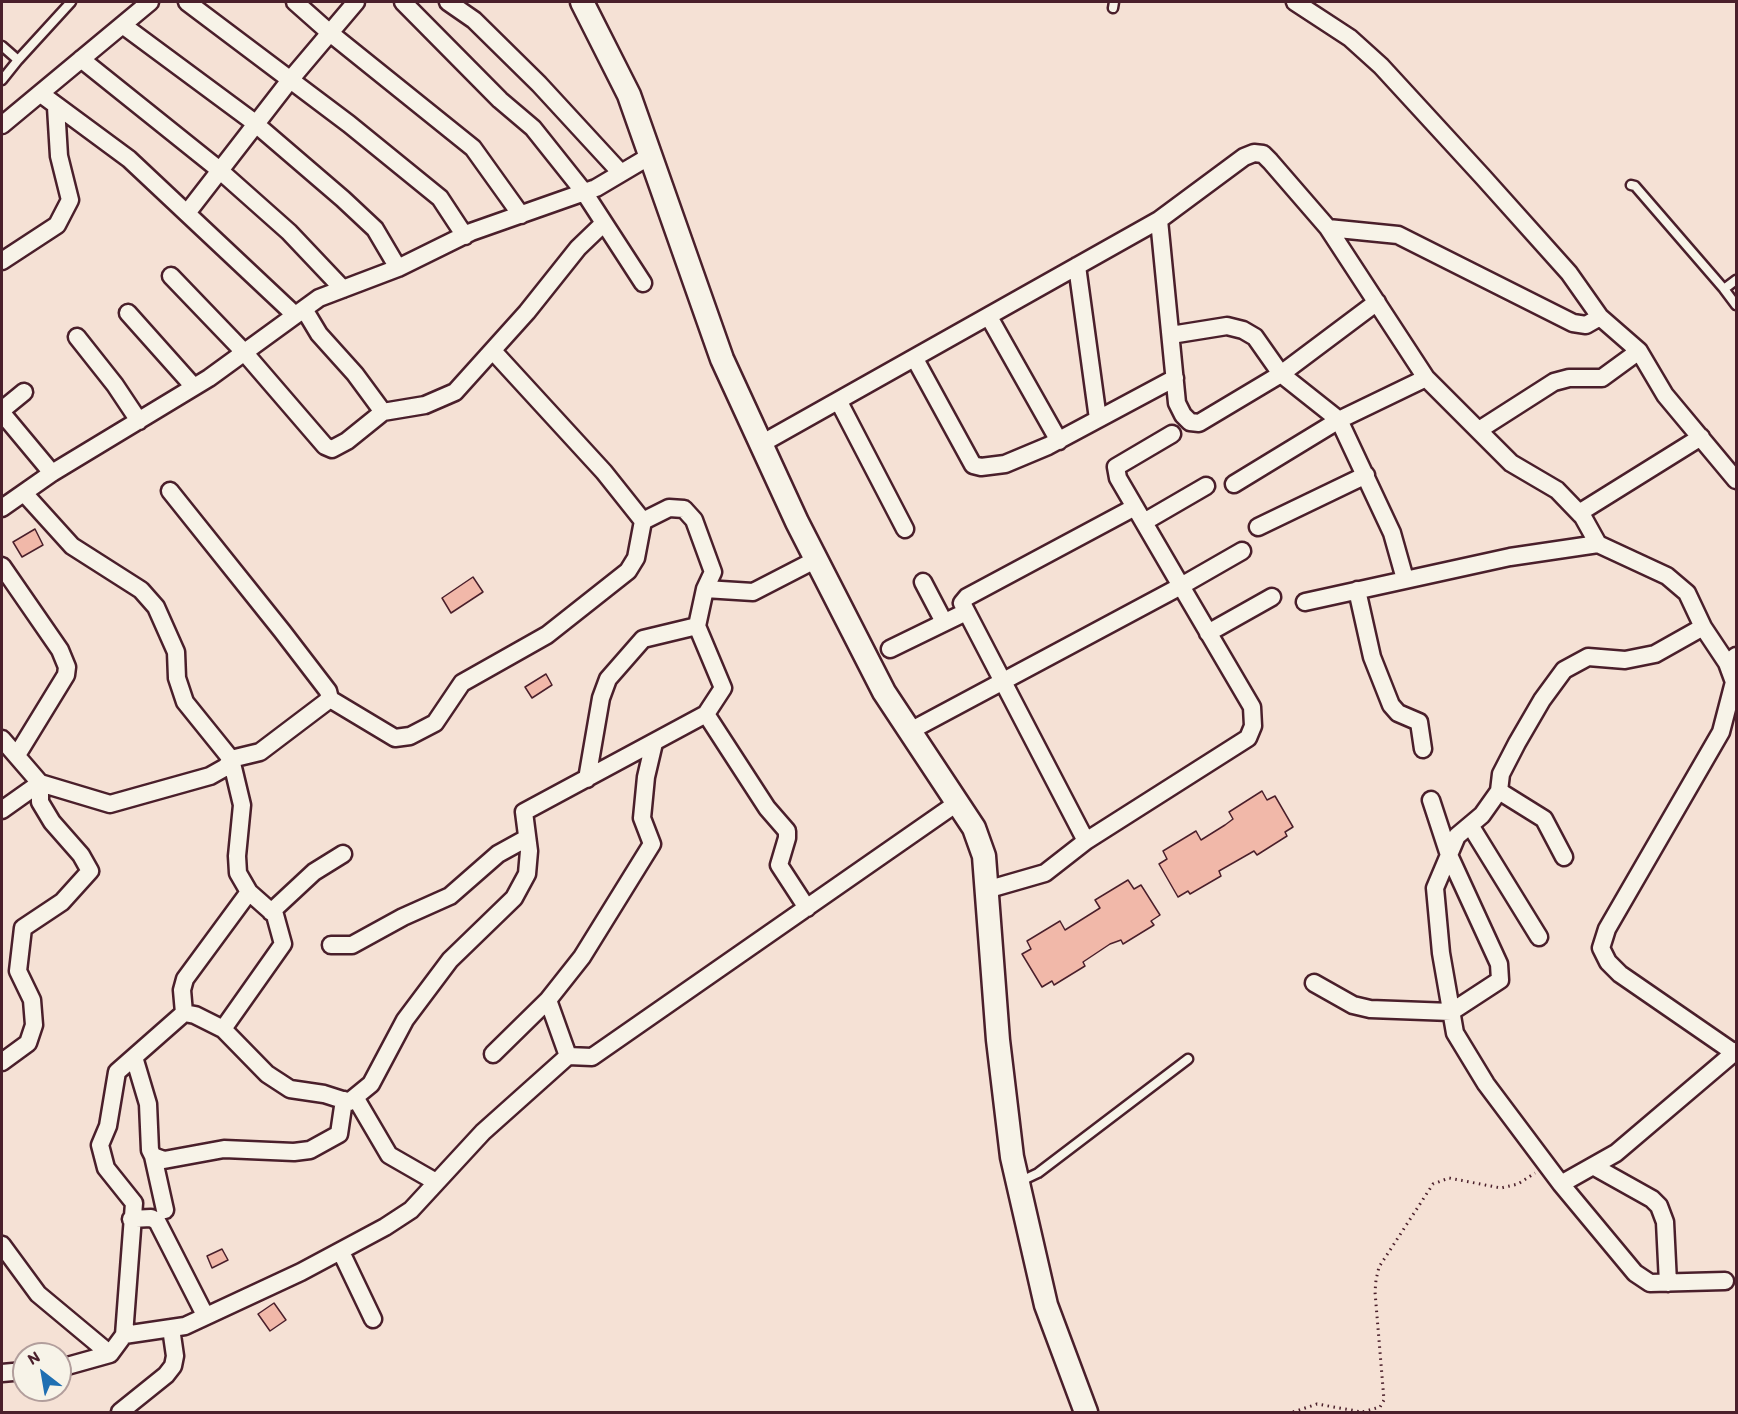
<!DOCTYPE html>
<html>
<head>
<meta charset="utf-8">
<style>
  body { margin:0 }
  #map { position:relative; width:1738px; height:1414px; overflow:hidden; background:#f5e1d5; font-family:Itim,sans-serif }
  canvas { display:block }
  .frame { position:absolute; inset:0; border:3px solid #4a1f2b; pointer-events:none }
  .north { position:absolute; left:12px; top:1342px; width:60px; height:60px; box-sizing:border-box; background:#f7f3e8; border:2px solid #b29e9c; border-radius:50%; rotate:329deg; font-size:16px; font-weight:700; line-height:24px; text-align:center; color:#4a1f2b }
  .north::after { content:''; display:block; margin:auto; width:21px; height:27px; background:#1f6fb2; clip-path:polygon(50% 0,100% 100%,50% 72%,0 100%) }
</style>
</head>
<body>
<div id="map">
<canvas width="1738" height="1414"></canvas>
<div class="frame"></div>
<div class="north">N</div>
</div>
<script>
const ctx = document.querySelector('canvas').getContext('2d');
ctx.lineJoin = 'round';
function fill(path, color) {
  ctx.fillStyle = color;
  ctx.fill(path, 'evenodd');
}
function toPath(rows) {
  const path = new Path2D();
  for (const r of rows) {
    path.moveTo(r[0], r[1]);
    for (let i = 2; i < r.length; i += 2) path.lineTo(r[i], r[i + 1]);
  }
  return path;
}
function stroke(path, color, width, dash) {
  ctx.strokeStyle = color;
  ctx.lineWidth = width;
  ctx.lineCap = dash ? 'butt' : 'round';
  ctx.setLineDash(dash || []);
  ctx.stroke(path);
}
const building = toPath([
  [35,529,43,545,22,557,13,542,35,529],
  [473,577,483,592,451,613,442,598,473,577],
  [546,674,552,685,532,698,525,687,546,674],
  [1262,791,1267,800,1275,796,1293,827,1285,832,1287,836,1257,855,1254,851,1219,871,1221,876,1190,894,1188,891,1178,897,1159,864,1167,859,1163,851,1196,831,1201,840,1225,825,1233,819,1229,812,1262,791],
  [1128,880,1134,889,1141,885,1160,915,1151,921,1154,925,1123,944,1121,940,1110,944,1083,962,1085,966,1054,985,1052,981,1042,987,1022,954,1031,949,1027,941,1060,921,1065,930,1100,908,1095,900,1128,880],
  [222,1249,228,1260,212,1268,207,1256,222,1249],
  [274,1303,286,1320,270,1331,258,1314,274,1303]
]);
const path = toPath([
  [1293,1412,1317,1404,1362,1412,1380,1407,1384,1400,1375,1292,1376,1280,1379,1267,1433,1184,1449,1178,1501,1188,1518,1184,1535,1173]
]);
const lane = toPath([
  [1113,8,1114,2],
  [2,46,18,60,71,2],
  [2,80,18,60],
  [1631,185,1635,186,1724,289,1736,280],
  [1724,289,1736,305],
  [1019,1182,1038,1173,1188,1059]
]);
const street = toPath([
  [187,2,349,124,440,198,465,236],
  [295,2,330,33,473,148,521,215],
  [403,2,500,100,533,128,584,192,643,283],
  [448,2,474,20,539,84,621,173],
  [1295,2,1350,38,1381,66,1483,177,1569,273,1600,317,1639,351,1665,395,1736,480],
  [124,26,251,120,343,199,375,229,398,268],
  [81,59,217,168,289,232,343,289],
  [41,94,129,159,295,315],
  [2,125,150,2],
  [187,213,290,80,356,2],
  [1159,220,1177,403,1183,415,1190,422,1199,423,1281,374,1377,302],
  [1328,228,1398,235,1573,323,1586,325,1600,317],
  [2,261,57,225,70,200,59,156,56,107],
  [1077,266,1098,419],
  [171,276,244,352,325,446,332,449,347,441,383,412,425,405,455,392,527,312,578,248,604,223],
  [304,309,319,334,355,374,383,412],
  [128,313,194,387],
  [989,317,1059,441],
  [1171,335,1227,326,1243,330,1255,337,1281,374,1339,420,1392,533,1405,579],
  [77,337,115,385,139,421],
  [915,359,973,465,981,467,1005,464,1048,446,1175,378],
  [839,402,905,529],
  [2,410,24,392],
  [2,413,52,473],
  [1479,430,1554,382,1569,378,1602,378,1639,351],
  [761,444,1159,220,1244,157,1254,153,1263,154,1270,161,1328,228,1426,378],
  [1234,484,1339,420,1426,378,1511,463,1557,490,1583,517,1598,544],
  [1135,507,967,597,962,603,1086,841,1248,738,1253,726,1252,707,1181,586,1242,551],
  [2,508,52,473,209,378,319,298,398,268,471,232,596,188,650,156],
  [1579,513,1701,437],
  [1144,522,1206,486],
  [1258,527,1366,475],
  [2,566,60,650,67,667,66,675,17,755],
  [923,582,944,622],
  [705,589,753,592,817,559],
  [1357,590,1372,657,1391,705,1398,713,1419,722,1423,749],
  [1305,602,1510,557,1598,544,1667,576,1687,593,1703,627,1727,663],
  [1703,627,1655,654,1625,660,1588,657,1564,670,1542,700,1517,743,1501,774,1499,791,1482,815,1457,836,1435,888,1441,953,1455,1033,1486,1084,1561,1184,1635,1273,1650,1283,1725,1281],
  [1208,633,1272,597],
  [890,649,966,612],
  [1736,656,1727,663,1734,682,1721,732,1607,929,1601,948,1608,962,1620,974,1736,1054],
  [330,699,395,738,410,736,435,723,462,683,547,635,628,571,636,558,643,521],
  [706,714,767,808,787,831,787,838,779,865,807,908],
  [910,731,1181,586,1118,478,1116,467,1172,434],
  [2,739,40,783,110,804,210,776,226,767,231,759,185,702,177,678,176,652,156,607,141,590,72,546,24,493],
  [587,779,601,698,608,679,643,639,697,626],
  [1499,791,1544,819,1564,857],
  [2,810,40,783],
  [1470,825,1539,937],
  [986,890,1045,873,1086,841],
  [271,912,314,872,343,854],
  [331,945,352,945,403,917,450,896,498,854,527,838],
  [1314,983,1353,1005,1370,1009,1451,1012,1500,980,1499,964,1449,855,1431,800],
  [184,1013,182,990,185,979,249,892],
  [223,1029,267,1074,290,1089,324,1094,349,1102,371,1084,405,1020,450,960,514,898,527,874,529,851,524,812,706,714,723,688,697,626,705,589,713,572,694,520,684,509,669,508,643,521,604,472,493,351],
  [493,1054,548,1000],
  [568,1056,548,1000,582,957,652,844,642,818,646,777,654,743],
  [134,1057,148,1104,150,1150,153,1156,164,1160,224,1149,294,1152,310,1150,339,1134,344,1100],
  [2,1062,28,1043,34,1025,32,1000,18,971,23,928,62,902,90,871,81,855,52,822,40,802,40,783],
  [355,1097,389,1155,436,1182],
  [153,1156,165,1210],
  [1593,1166,1652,1199,1659,1206,1665,1222,1668,1283],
  [1561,1184,1616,1153,1736,1051],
  [131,1219,151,1218,157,1221,205,1315],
  [2,1245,38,1294,110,1354],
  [341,1252,373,1319],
  [124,1335,134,1203,106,1168,100,1145,108,1126,117,1072,184,1013,195,1015,223,1029,283,944,275,915,249,892,238,873,237,856,242,805,231,759,260,752,330,699,328,691,282,631,170,491],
  [60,1368,110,1354,124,1335,185,1326,301,1272,385,1227,411,1210,483,1132,568,1056,592,1057,957,803],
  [2,1373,24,1371],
  [120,1412,166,1375,173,1366,175,1356,171,1328]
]);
const secondary = toPath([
  [582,2,629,95,722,359,797,522,884,692,974,828,984,856,998,1040,1012,1157,1046,1305,1086,1412]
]);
fill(building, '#f1b8a9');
stroke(building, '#4a1f2b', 1.5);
stroke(lane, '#4a1f2b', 13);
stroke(street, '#4a1f2b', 21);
stroke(secondary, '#4a1f2b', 27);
stroke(path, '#4a1f2b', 3, [1.5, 4.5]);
stroke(lane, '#f7f3e8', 8);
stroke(street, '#f7f3e8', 16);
stroke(secondary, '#f7f3e8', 22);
</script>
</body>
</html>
